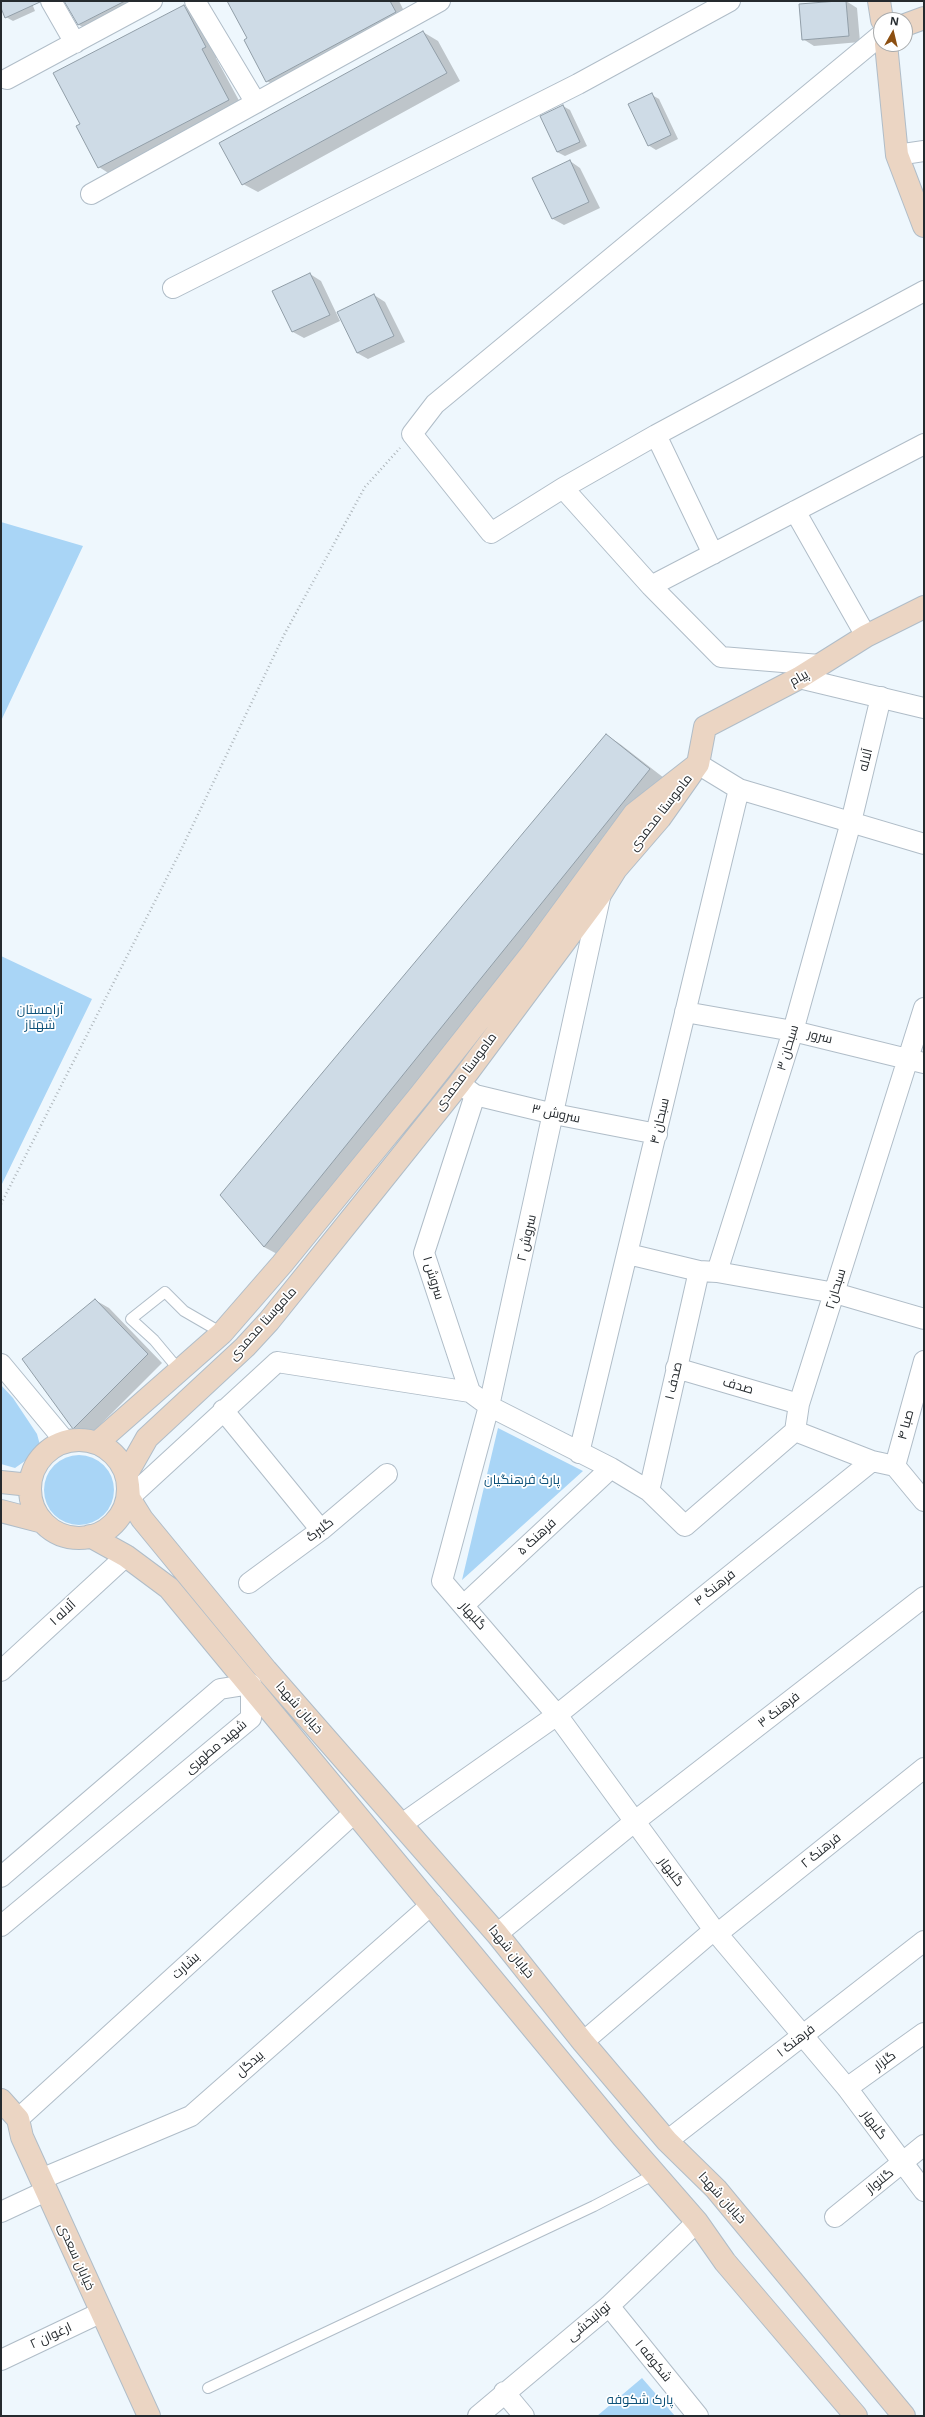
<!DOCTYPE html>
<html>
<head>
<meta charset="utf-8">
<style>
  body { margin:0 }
  #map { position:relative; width:925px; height:2417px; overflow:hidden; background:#eef7fd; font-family:"Noto Sans",sans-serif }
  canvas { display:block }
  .frame { position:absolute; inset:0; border:2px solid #252a2e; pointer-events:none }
  .north { position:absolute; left:873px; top:12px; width:40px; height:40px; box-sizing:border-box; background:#fff; border:1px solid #a8aaab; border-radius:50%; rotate:8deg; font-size:11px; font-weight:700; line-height:16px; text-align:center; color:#252a2e }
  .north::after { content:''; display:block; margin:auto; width:14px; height:18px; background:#8c4f11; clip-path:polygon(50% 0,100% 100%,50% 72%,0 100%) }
</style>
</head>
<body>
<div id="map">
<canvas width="925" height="2417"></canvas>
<div class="frame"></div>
<div class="north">N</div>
</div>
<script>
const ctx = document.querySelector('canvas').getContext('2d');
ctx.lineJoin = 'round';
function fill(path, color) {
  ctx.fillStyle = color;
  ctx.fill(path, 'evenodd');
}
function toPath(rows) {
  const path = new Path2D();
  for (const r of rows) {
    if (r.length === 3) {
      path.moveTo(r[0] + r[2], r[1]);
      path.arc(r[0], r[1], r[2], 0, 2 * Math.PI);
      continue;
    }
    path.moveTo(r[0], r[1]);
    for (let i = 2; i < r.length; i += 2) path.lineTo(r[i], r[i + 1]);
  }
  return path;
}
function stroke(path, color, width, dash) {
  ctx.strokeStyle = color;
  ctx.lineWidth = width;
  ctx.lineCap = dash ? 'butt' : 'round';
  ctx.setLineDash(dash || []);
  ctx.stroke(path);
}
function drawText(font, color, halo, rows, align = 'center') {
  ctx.font = font + ' "Noto Sans",Cairo,sans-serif';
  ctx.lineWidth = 3.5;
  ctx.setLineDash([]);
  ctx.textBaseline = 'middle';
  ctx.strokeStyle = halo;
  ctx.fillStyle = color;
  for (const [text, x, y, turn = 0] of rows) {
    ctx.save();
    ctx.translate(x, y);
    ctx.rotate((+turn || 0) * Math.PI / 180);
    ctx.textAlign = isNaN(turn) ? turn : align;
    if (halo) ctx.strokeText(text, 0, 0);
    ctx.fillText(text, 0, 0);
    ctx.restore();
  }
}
const green = toPath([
  [1,522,83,546,1,721],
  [1,956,92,999,1,1186],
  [1,1385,13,1398,37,1434,40,1445,35,1454,15,1468,1,1464],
  [498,1428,583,1471,462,1580],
  [79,1490,35],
  [642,2378,675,2416,597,2416]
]);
const shadow = toPath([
  [1,1,31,1,35,11,13,21,6,17],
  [65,1,152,1,92,32,79,25],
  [228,1,399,1,409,21,281,90,267,81,248,39],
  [846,1,857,8,860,42,814,46,803,39],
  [184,6,199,14,220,55,216,58,243,108,113,176,99,167,81,124],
  [423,32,438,41,460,81,258,192,243,184],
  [652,95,659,99,678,139,656,150,648,145],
  [563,106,570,110,587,146,565,156,557,152],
  [570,161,580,168,600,208,564,225,553,219,533,179],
  [310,274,321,281,340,321,304,338,293,332],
  [374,295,385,302,405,342,368,359,357,353],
  [606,735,620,744,664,778,279,1255,264,1247,222,1195],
  [95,1300,109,1308,162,1363,88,1437,73,1428]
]);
const building = toPath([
  [1,1,40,1,40,2,5,18,1,8,1,1],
  [64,1,125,1,78,25,64,1],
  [227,1,390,1,396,12,266,82,244,40,247,38,227,1],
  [838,1,846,1,849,36,802,40,799,4,838,1],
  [184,5,206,47,202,49,229,100,98,168,76,126,80,124,53,73,184,5],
  [423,31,447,73,242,185,219,143,423,31],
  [652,93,671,135,648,146,628,104,652,93],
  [563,105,580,142,557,152,540,116,563,105],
  [570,160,589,202,552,219,532,178,570,160],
  [310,273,330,315,292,332,272,291,310,273],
  [374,294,394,336,357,353,337,312,374,294],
  [606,734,650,769,264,1247,220,1195,606,734],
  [95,1299,148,1354,73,1429,22,1359,95,1299]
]);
const path = toPath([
  [1,1204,179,854,284,635,365,487,400,448]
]);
const lane = toPath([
  [180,1371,154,1340,131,1319,165,1292,184,1311,222,1333],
  [208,2388,594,2206,655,2174]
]);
const street = toPath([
  [51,1,75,43],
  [195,1,256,103],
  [881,35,435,404,412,434,491,533,563,488,656,435,924,291],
  [7,79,152,1],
  [897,155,924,151],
  [91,194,440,1],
  [173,288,578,84,730,1],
  [656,435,713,554],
  [563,488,651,586,721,657,820,665],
  [795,511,866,636],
  [651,586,924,444],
  [799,678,924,708],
  [698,764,739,789,924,844],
  [601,893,489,1406,442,1581,557,1715,714,1930,847,2088,924,2191],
  [685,1012,793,1031,924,1063],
  [464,1087,475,1095,554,1114,657,1134],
  [475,1095,424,1253,470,1392,489,1406,611,1468,649,1491,685,1526,795,1431,799,1404,924,1008],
  [628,1254,699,1271,717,1272,835,1293,924,1319],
  [717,1272,793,1031,851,822,881,697],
  [1,1364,65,1441],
  [676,1368,799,1404],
  [223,1410,321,1530],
  [795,1431,872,1461,895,1466,924,1501],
  [579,1453,739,789],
  [895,1466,924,1361],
  [649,1491,699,1271],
  [129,1498,277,1362,470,1392],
  [249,1583,321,1530,387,1474],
  [464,1605,611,1468],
  [1,1671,126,1556],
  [402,1824,557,1715,872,1461],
  [1,1877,220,1689,251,1684],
  [1,1926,251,1718,251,1684],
  [497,1934,634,1822,924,1597],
  [717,1934,924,1768],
  [583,2042,714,1930],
  [847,2088,924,2033],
  [18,2119,354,1813],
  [667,2141,924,1941],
  [41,2179,191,2116,432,1904],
  [1,2212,46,2191],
  [835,2217,924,2145],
  [609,2306,698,2416],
  [1,2360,102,2312],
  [504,2392,524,2416],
  [478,2416,609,2306,697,2222]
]);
const secondary = toPath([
  [879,1,882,20],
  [905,25,924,18],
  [886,44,897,155,924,226],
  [698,764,705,727,799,678,866,636,924,607],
  [79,1489,49],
  [97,1443,222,1333,282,1264,420,1095,532,953,634,814,698,764,660,818,616,869,601,893,459,1084,367,1199,269,1321,245,1347,147,1438,126,1475],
  [1,1482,30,1485],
  [128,1485,129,1498,142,1519,266,1670,497,1934,583,2042,667,2141,716,2189,904,2416],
  [1,1511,43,1522],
  [90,1536,126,1556,169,1588,622,2136,697,2222,725,2262,856,2416],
  [1,2100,18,2119,22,2137,149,2416]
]);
const streetNames = [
  ["پیام",799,678,-30],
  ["آلاله",866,760,-76],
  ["ماموستا محمدی",661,813,-52],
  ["سرور",820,1037,14],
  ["سبحان ۳",788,1048,-73],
  ["ماموستا محمدی",466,1072,-53],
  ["سروش ۳",556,1114,12],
  ["سبحان ۴",660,1121,-77],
  ["سروش ۲",527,1238,-77],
  ["سروش ۱",433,1278,73],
  ["سبحان۲",836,1289,-73],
  ["ماموستا محمدی",263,1324,-48],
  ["صدف ۱",674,1381,-77],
  ["صدف",738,1386,16],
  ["صبا ۴",906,1425,-75],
  ["گلبرگ",320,1530,-38],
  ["فرهنگ ۵",537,1537,-43],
  ["فرهنگ ۴",715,1588,-39],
  ["آلاله ۱",63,1613,-43],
  ["گلبهار",473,1616,49],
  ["خیابان شهدا",299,1708,49],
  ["فرهنگ ۳",779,1710,-38],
  ["شهید مطهری",216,1747,-40],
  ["فرهنگ ۲",821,1851,-39],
  ["گلبهار",671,1872,53],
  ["خیابان شهدا",511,1952,51],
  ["بشارت",186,1966,-42],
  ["فرهنگ ۱",796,2041,-38],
  ["گلزار",885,2061,-36],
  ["بیدگل",250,2064,-41],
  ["گلبهار",874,2125,53],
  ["گلنواز",880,2181,-39],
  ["خیابان شهدا",722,2198,48],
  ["خیابان سعدی",76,2257,66],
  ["توانبخشی",589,2322,-40],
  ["ارغوان ۲",51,2336,-25],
  ["شکوفه ۱",653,2361,51]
];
const parkNames = [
  ["آرامستان",40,1010],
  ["شهناز",40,1025],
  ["پارک فرهنگیان",522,1480],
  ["پارک شکوفه",640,2400]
];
fill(green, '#a9d5f6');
fill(shadow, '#0003');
fill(building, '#cedbe6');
stroke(building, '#919ea8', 1);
stroke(lane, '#b0bdc8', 12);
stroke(street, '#b0bdc8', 22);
stroke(secondary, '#b0bdc8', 24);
stroke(path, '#aeb6bb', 2.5, [1, 3]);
stroke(lane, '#fff', 10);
stroke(street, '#fff', 20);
stroke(secondary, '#ebd5c3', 22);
drawText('13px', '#252a2e', '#fff', streetNames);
drawText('13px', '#0d527a', '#fff', parkNames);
</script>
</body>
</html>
